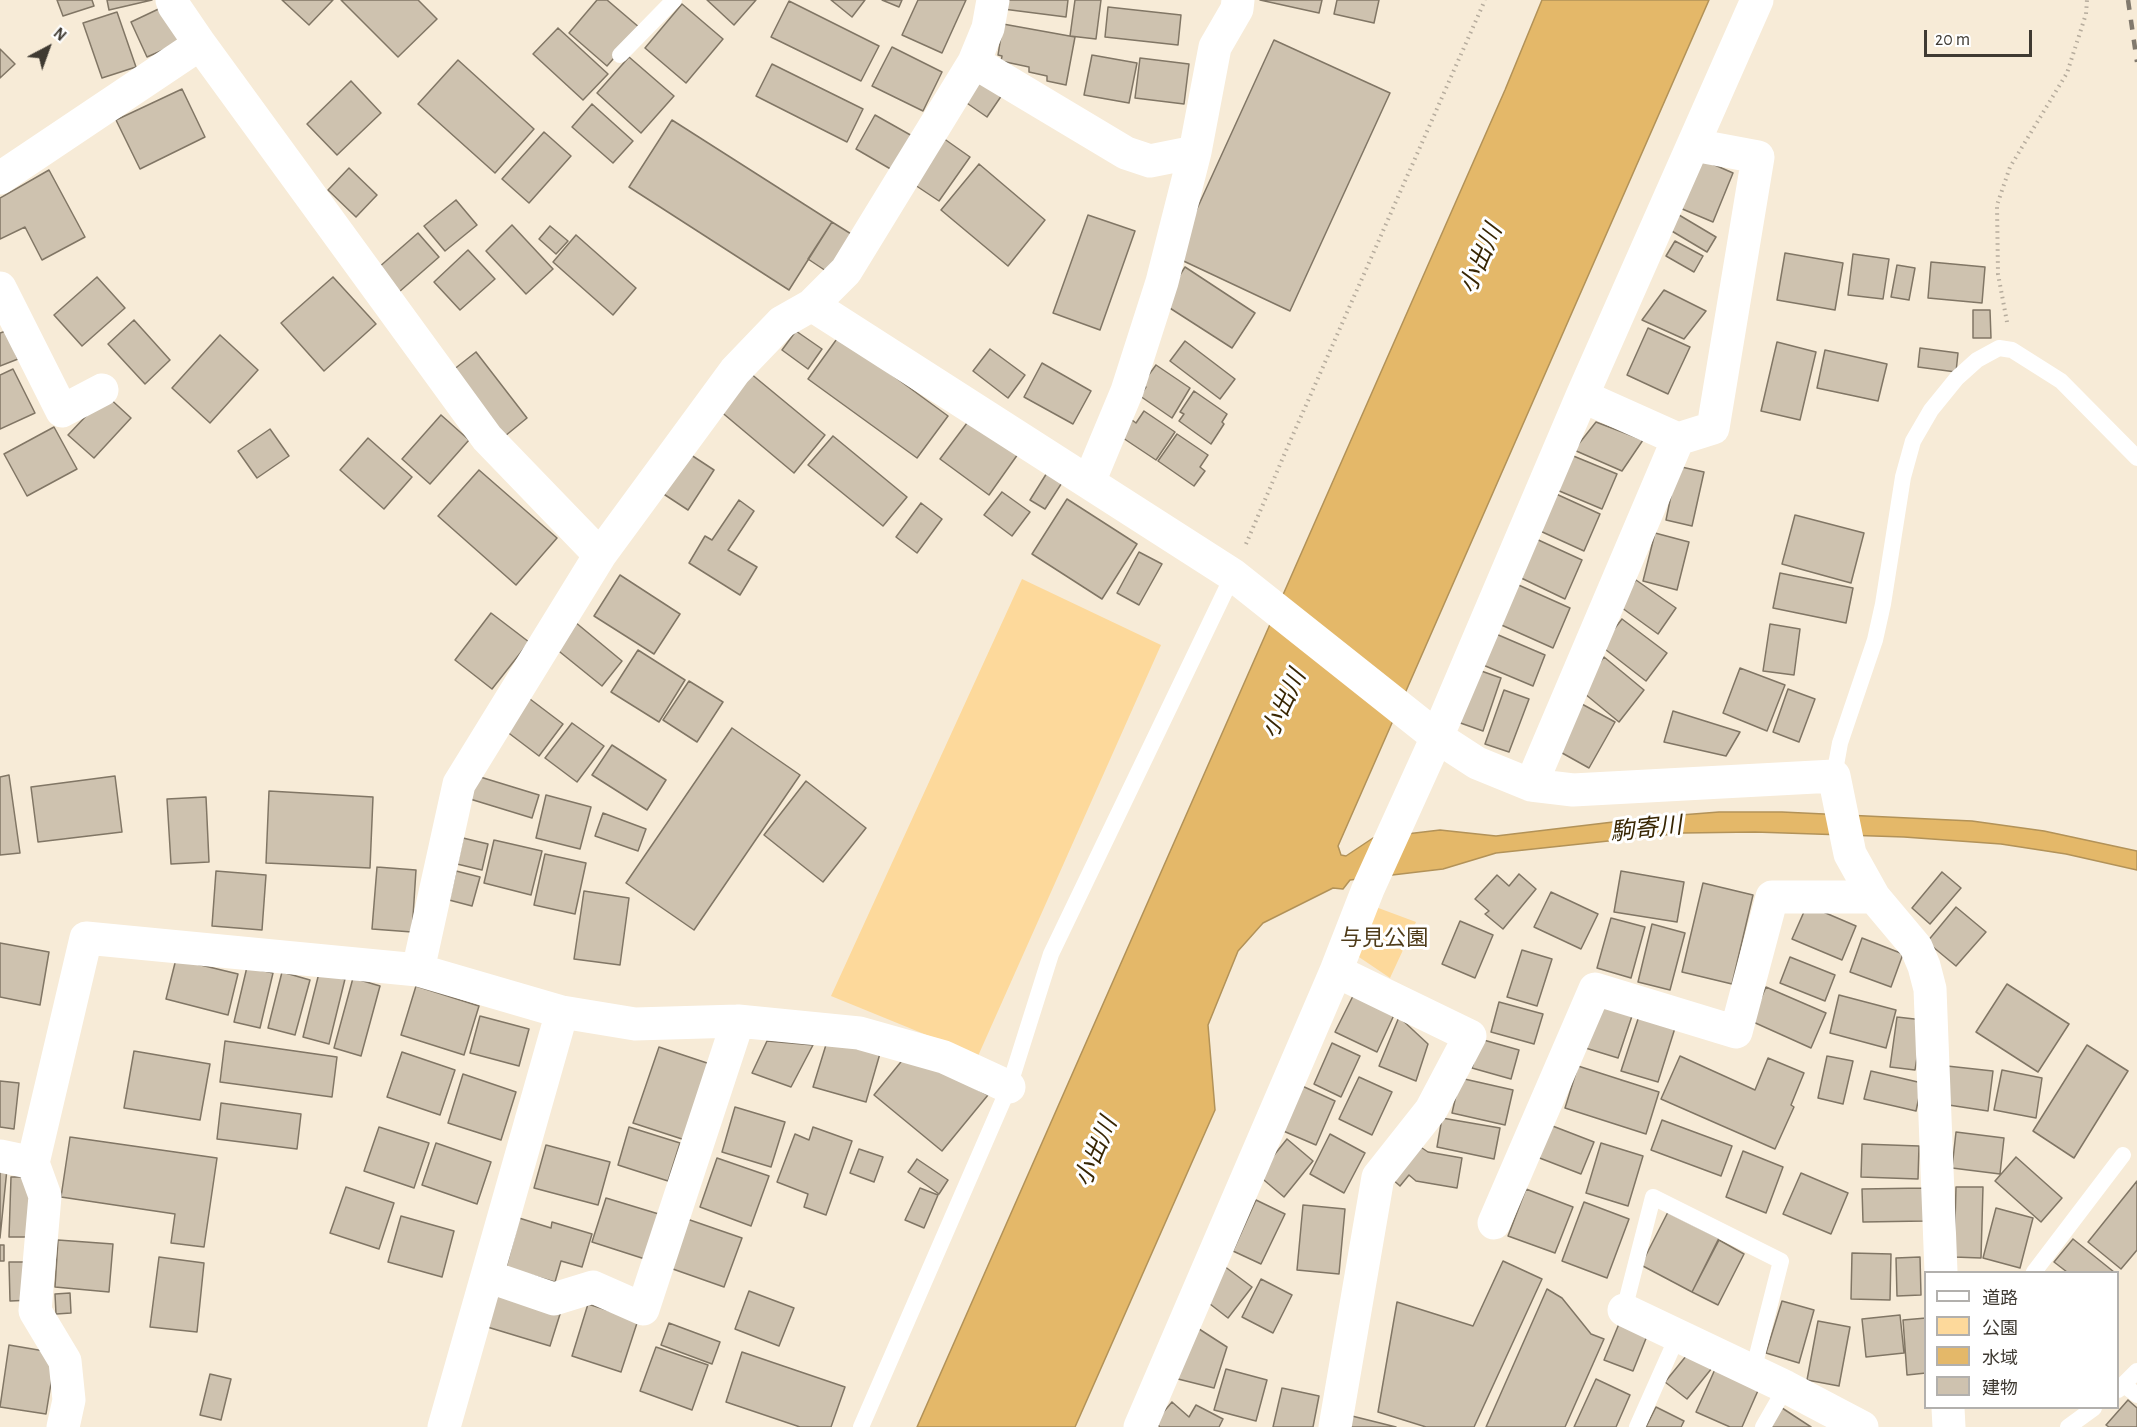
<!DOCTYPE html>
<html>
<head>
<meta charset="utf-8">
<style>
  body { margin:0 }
  #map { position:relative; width:2137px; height:1427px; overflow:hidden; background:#f7ebd7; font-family:"Alegreya Sans","Noto Sans JP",sans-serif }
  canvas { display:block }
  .legend { position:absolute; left:1924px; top:1271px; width:195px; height:138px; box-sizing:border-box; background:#fff; border:2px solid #b2b0ad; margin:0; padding:8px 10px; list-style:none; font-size:18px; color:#3f3a32 }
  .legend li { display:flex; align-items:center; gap:12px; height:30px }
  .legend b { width:30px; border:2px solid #b2b0ad }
  .north { position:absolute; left:18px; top:18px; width:60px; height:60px; -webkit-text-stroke:4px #fff; paint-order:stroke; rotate:41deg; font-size:16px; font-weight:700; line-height:24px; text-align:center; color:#3f3a32 }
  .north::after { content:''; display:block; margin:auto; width:21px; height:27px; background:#3f3a32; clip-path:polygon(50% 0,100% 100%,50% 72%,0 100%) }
  .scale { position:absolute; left:1924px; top:30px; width:108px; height:27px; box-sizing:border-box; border:3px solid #3f3a32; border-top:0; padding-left:8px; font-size:18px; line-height:21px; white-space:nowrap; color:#3f3a32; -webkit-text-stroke:4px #fff; paint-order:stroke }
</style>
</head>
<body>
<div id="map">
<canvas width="2137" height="1427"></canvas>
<ul class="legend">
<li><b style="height:8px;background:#fff"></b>道路</li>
<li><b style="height:16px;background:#fdd99b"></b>公園</li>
<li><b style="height:16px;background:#e4b869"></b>水域</li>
<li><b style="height:16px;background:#cec2af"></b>建物</li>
</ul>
<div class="north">N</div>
<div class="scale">20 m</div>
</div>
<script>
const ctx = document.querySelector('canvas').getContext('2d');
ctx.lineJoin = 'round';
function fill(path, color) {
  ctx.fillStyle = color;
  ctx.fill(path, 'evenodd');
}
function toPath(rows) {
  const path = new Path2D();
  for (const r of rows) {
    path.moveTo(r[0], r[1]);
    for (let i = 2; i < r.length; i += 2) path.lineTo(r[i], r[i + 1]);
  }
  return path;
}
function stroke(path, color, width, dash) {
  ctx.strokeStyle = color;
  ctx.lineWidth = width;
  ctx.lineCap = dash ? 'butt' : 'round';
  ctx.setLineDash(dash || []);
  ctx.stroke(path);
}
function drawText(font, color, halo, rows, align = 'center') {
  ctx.font = font + ' "Alegreya Sans","Noto Sans JP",sans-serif';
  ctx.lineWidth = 6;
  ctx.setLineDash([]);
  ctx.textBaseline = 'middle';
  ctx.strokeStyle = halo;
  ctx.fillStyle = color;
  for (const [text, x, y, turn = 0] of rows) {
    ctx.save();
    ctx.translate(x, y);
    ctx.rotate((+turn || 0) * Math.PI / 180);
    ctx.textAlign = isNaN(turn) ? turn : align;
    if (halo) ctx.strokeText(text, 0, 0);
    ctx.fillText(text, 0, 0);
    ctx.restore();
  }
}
const green = toPath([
  [1022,579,1161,645,978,1056,831,996],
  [1373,906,1416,922,1390,978,1353,953]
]);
const water = toPath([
  [1542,0,1709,0,1338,846,1341,855,1346,856,1373,838,1440,830,1496,836,1655,817,1719,812,1782,812,1972,821,2044,831,2137,851,2137,870,2066,854,2001,844,1904,837,1755,832,1683,833,1496,853,1443,869,1350,880,1343,889,1333,888,1263,923,1238,951,1208,1025,1215,1110,1075,1427,917,1427,1505,90,1542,0]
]);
const building = toPath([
  [57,0,92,0,94,6,63,16,57,0],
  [107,0,152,0,109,10,107,0],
  [282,0,333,0,309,25,282,0],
  [341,0,418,0,437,19,398,57,341,0],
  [597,0,607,0,640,28,607,66,569,33,597,0],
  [707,0,756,0,734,25,707,0],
  [831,0,865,0,852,17,831,0],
  [882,0,902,0,899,7,882,0],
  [918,0,966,0,942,53,902,35,918,0],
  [1004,0,1068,0,1066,17,1003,9,1004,0],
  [1075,0,1101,0,1096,39,1070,36,1075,0],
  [1260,0,1322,0,1319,13,1260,0],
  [1337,0,1379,0,1374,23,1334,14,1337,0],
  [789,1,879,46,861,81,771,37,789,1],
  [682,4,723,39,686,83,645,48,682,4],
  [167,5,184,41,147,57,131,22,167,5],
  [1108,7,1181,15,1178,45,1105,37,1108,7],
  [117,12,136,67,102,78,83,23,117,12],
  [1003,24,1075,37,1066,85,1047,81,1047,76,1029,72,1029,67,1001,61,1002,56,998,55,1003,24],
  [558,28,608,74,583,100,533,54,558,28],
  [1274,40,1390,93,1290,311,1175,257,1274,40],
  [892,47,942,72,923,111,872,86,892,47],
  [0,49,15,64,0,78,0,49],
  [1092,55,1137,63,1129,103,1084,95,1092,55],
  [629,57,674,96,641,133,597,93,629,57],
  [1140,58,1189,64,1184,104,1135,98,1140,58],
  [458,60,534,129,495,173,418,104,458,60],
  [772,64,863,109,847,142,756,96,772,64],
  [978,74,1004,92,987,117,961,99,978,74],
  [351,81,381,113,337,155,307,124,351,81],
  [182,89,205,137,140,169,116,120,182,89],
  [592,104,633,141,613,163,572,127,592,104],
  [875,115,914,137,894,171,856,149,875,115],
  [672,120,832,222,789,290,629,187,672,120],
  [544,132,571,156,529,203,502,179,544,132],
  [943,138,970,157,939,201,912,183,943,138],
  [1701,159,1733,173,1713,222,1680,208,1701,159],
  [979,164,1045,220,1008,266,941,210,979,164],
  [349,168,377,195,356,217,328,190,349,168],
  [49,170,85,237,42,260,25,227,0,239,0,198,49,170],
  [456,200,477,225,445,251,424,226,456,200],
  [1674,212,1716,237,1707,252,1665,227,1674,212],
  [1088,215,1135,231,1100,330,1053,313,1088,215],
  [832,222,856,237,832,275,808,259,832,222],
  [512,225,553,269,526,294,486,251,512,225],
  [550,226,568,241,556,254,539,239,550,226],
  [418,233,439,257,399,292,378,268,418,233],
  [576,235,636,288,613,315,553,262,576,235],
  [1675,241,1703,256,1694,272,1666,256,1675,241],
  [468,250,495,279,460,310,434,282,468,250],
  [1785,253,1843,263,1835,310,1777,300,1785,253],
  [1853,254,1889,259,1883,299,1848,295,1853,254],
  [1931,262,1985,267,1982,303,1928,298,1931,262],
  [1897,265,1915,268,1909,300,1891,297,1897,265],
  [1185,267,1255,313,1232,348,1162,303,1185,267],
  [97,277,125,308,82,346,54,315,97,277],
  [333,277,376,324,324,371,281,323,333,277],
  [1664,290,1706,311,1684,339,1642,320,1664,290],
  [1973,310,1990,310,1991,338,1973,338,1973,310],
  [134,320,170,360,145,384,108,344,134,320],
  [1648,328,1690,347,1668,394,1627,375,1648,328],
  [6,331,18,359,0,366,0,333,6,331],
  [796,331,822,349,808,369,782,350,796,331],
  [220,335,258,370,210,423,172,388,220,335],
  [839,336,948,416,917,458,808,379,839,336],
  [1185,341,1235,379,1220,399,1170,361,1185,341],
  [1777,342,1816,352,1800,420,1761,411,1777,342],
  [1920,348,1958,353,1956,372,1918,367,1920,348],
  [990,349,1025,375,1008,398,973,371,990,349],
  [1825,350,1887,364,1878,401,1817,388,1825,350],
  [476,352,527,418,499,441,448,374,476,352],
  [1042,363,1091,391,1073,424,1024,397,1042,363],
  [1156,365,1190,388,1172,418,1140,396,1146,387,1142,384,1156,365],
  [13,369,35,413,0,429,0,375,13,369],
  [750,373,825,435,794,473,719,410,750,373],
  [1194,391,1227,414,1222,422,1224,424,1211,444,1179,421,1184,414,1180,412,1194,391],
  [106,395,131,418,94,458,68,435,106,395],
  [1144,411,1175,432,1156,460,1120,436,1132,420,1136,423,1144,411],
  [441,415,469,440,430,484,402,459,441,415],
  [970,419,1018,454,989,495,940,459,970,419],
  [1596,422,1643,440,1622,471,1574,450,1596,422],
  [54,427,77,469,27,496,4,454,54,427],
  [270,429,289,456,257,478,238,451,270,429],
  [1177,434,1208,455,1200,467,1205,471,1194,486,1158,461,1177,434],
  [833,436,907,497,883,526,808,465,833,436],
  [368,438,412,477,384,509,340,470,368,438],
  [682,449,714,470,688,510,656,489,682,449],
  [1571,455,1617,474,1602,509,1557,490,1571,455],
  [1677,466,1704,472,1692,526,1666,520,1677,466],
  [1050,468,1065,478,1045,509,1030,500,1050,468],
  [479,470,557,538,516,585,438,516,479,470],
  [1002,492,1030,512,1012,536,984,515,1002,492],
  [1554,493,1600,514,1584,551,1538,530,1554,493],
  [1067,499,1137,544,1102,599,1032,554,1067,499],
  [739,500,754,511,728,550,757,567,740,595,689,563,705,536,712,540,739,500],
  [921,503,942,519,917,553,896,537,921,503],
  [1795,515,1864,533,1851,583,1782,564,1795,515],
  [1655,533,1689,542,1677,590,1643,581,1655,533],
  [1534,538,1582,560,1565,599,1517,576,1534,538],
  [1139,552,1162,564,1139,605,1117,593,1139,552],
  [1780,573,1853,588,1846,623,1773,608,1780,573],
  [620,575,680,614,654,654,594,616,620,575],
  [1636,580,1676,608,1658,634,1618,605,1636,580],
  [1514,583,1570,608,1553,648,1497,623,1514,583],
  [491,613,529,642,492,689,455,660,491,613],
  [1622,619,1667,653,1646,681,1601,646,1622,619],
  [575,622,622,661,602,686,555,648,575,622],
  [1770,624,1800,629,1794,675,1763,671,1770,624],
  [1496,634,1545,655,1533,686,1483,665,1496,634],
  [638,650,685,680,659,722,611,692,638,650],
  [1604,657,1644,690,1619,722,1579,689,1604,657],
  [1470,667,1501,678,1483,731,1452,720,1470,667],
  [1740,668,1785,685,1767,731,1723,713,1740,668],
  [689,681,723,702,697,742,663,720,689,681],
  [1788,689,1815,699,1799,742,1773,732,1788,689],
  [1504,690,1529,699,1509,752,1485,744,1504,690],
  [526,696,563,724,539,756,502,728,526,696],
  [1580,703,1615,722,1589,768,1555,749,1580,703],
  [1673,711,1740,732,1726,756,1664,742,1673,711],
  [572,723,604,746,577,782,545,758,572,723],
  [732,728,800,775,694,930,626,883,732,728],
  [612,745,666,780,647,810,592,775,612,745],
  [9,775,20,853,0,855,0,777,9,775],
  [115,776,122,832,38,842,31,787,115,776],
  [477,776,539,795,532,818,470,799,477,776],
  [806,781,866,828,823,882,764,835,806,781],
  [269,791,373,797,370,868,266,863,269,791],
  [546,795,591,807,580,849,536,838,546,795],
  [206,797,209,862,171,864,167,799,206,797],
  [603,813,646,829,638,851,595,836,603,813],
  [463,838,488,844,482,870,457,864,463,838],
  [494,840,542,851,531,895,484,883,494,840],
  [545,854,586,863,575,914,534,905,545,854],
  [377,867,416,870,412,932,372,929,377,867],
  [216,871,266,875,262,930,212,926,216,871],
  [456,871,480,877,472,906,449,900,456,871],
  [1621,871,1684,882,1677,922,1614,912,1621,871],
  [1942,872,1961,888,1930,924,1912,908,1942,872],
  [1519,874,1536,889,1503,929,1485,914,1489,911,1475,899,1497,875,1509,886,1519,874],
  [1703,883,1753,895,1732,984,1682,972,1703,883],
  [584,891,629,898,620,965,574,959,584,891],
  [1551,892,1598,914,1581,949,1534,927,1551,892],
  [1807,905,1856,926,1842,960,1792,939,1807,905],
  [1956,907,1986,932,1956,966,1927,942,1956,907],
  [1611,918,1645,927,1631,978,1597,968,1611,918],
  [1460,921,1493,935,1475,978,1442,964,1460,921],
  [1652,924,1685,933,1670,990,1638,982,1652,924],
  [1862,938,1903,954,1891,987,1850,972,1862,938],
  [0,943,49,952,40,1005,0,997,0,943],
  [1522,950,1552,959,1537,1006,1507,997,1522,950],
  [1790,957,1835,975,1825,1001,1780,983,1790,957],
  [176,959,238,974,228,1015,166,999,176,959],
  [247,967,273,973,260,1028,234,1022,247,967],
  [282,972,310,980,295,1035,268,1028,282,972],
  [319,973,345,979,329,1044,303,1037,319,973],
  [353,978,380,986,361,1056,334,1048,353,978],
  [2007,984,2069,1024,2038,1072,1976,1032,2007,984],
  [416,986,479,1006,464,1055,401,1035,416,986],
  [1766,987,1826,1013,1811,1048,1751,1021,1766,987],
  [1354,994,1394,1015,1377,1052,1335,1032,1354,994],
  [1839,995,1896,1010,1886,1048,1830,1033,1839,995],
  [1499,1002,1543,1014,1534,1044,1491,1032,1499,1002],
  [1593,1003,1632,1016,1618,1058,1579,1046,1593,1003],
  [480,1016,529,1029,519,1066,470,1053,480,1016],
  [1639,1016,1675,1028,1658,1082,1621,1071,1639,1016],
  [1399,1017,1428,1044,1416,1081,1379,1066,1399,1017],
  [1897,1017,1923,1020,1915,1070,1890,1067,1897,1017],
  [829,1035,881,1050,866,1102,813,1087,829,1035],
  [1480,1039,1519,1050,1511,1079,1472,1068,1480,1039],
  [225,1041,337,1057,332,1097,220,1082,225,1041],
  [767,1041,813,1045,791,1087,752,1073,767,1041],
  [1332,1043,1360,1056,1341,1097,1314,1084,1332,1043],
  [2087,1045,2128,1071,2074,1158,2033,1131,2087,1045],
  [659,1047,710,1064,685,1140,633,1123,659,1047],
  [134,1051,210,1064,200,1120,124,1108,134,1051],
  [402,1052,455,1070,440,1115,387,1097,402,1052],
  [909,1052,988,1095,942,1151,874,1095,909,1052],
  [1680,1056,1755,1090,1768,1058,1804,1073,1791,1105,1794,1107,1775,1149,1661,1099,1680,1056],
  [1827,1056,1853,1061,1843,1104,1818,1098,1827,1056],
  [1578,1066,1659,1092,1646,1134,1565,1108,1578,1066],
  [1947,1066,1993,1071,1988,1111,1942,1104,1947,1066],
  [2002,1070,2042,1078,2036,1118,1994,1110,2002,1070],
  [1871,1071,1922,1083,1916,1111,1864,1099,1871,1071],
  [463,1074,516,1092,501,1140,448,1123,463,1074],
  [1359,1077,1392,1092,1372,1135,1339,1119,1359,1077],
  [1460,1078,1513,1090,1505,1125,1452,1113,1460,1078],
  [0,1081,19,1083,14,1129,0,1127,0,1081],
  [1300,1085,1335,1101,1316,1145,1281,1130,1300,1085],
  [221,1103,301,1114,297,1149,217,1139,221,1103],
  [735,1107,785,1122,771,1167,722,1152,735,1107],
  [1442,1118,1500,1128,1494,1159,1437,1147,1442,1118],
  [1662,1120,1732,1146,1721,1176,1651,1150,1662,1120],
  [1550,1125,1594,1142,1581,1174,1537,1157,1550,1125],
  [379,1127,429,1143,414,1188,364,1171,379,1127],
  [629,1127,680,1143,668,1181,618,1165,629,1127],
  [813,1127,852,1141,826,1215,804,1207,808,1194,777,1182,795,1134,809,1140,813,1127],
  [1956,1132,2004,1138,2000,1174,1952,1168,1956,1132],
  [1330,1134,1365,1153,1344,1193,1310,1174,1330,1134],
  [70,1137,217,1158,204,1247,171,1243,175,1214,61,1197,70,1137],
  [1287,1139,1313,1161,1284,1197,1258,1175,1287,1139],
  [436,1143,491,1162,477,1204,422,1185,436,1143],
  [1601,1143,1643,1156,1628,1206,1586,1193,1601,1143],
  [1862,1144,1919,1146,1918,1179,1861,1177,1862,1144],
  [546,1145,610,1162,598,1205,534,1188,546,1145],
  [1419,1146,1428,1152,1462,1158,1457,1188,1416,1181,1409,1175,1400,1186,1392,1179,1419,1146],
  [859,1149,883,1157,874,1182,850,1173,859,1149],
  [1743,1151,1783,1167,1766,1213,1726,1197,1743,1151],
  [2016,1157,2062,1198,2041,1222,1995,1181,2016,1157],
  [0,1158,8,1159,0,1238,0,1158],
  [717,1158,769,1176,751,1226,700,1207,717,1158],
  [917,1159,948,1180,939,1194,908,1172,917,1159],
  [1801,1173,1848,1193,1831,1234,1783,1214,1801,1173],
  [11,1177,31,1177,29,1237,9,1237,11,1177],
  [2137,1181,2137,1250,2121,1269,2088,1242,2137,1181],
  [346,1187,394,1203,379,1249,330,1233,346,1187],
  [1956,1187,1983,1187,1981,1258,1954,1257,1956,1187],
  [920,1188,938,1195,924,1228,905,1220,920,1188],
  [1924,1188,1925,1221,1863,1222,1862,1189,1924,1188],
  [1526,1189,1573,1207,1555,1253,1508,1236,1526,1189],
  [606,1198,662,1215,648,1260,592,1242,606,1198],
  [1256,1200,1285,1214,1261,1264,1233,1251,1256,1200],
  [1584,1202,1629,1219,1607,1278,1562,1261,1584,1202],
  [1303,1205,1345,1209,1339,1274,1297,1270,1303,1205],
  [1996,1208,2033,1218,2020,1268,1983,1258,1996,1208],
  [1668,1212,1719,1238,1692,1292,1641,1265,1668,1212],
  [401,1216,454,1231,442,1277,388,1262,401,1216],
  [519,1218,551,1228,552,1222,592,1234,582,1267,561,1261,555,1282,506,1268,519,1218],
  [687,1219,742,1238,724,1287,670,1268,687,1219],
  [2073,1239,2114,1272,2067,1272,2054,1262,2073,1239],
  [58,1240,113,1244,109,1292,55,1287,58,1240],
  [1719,1240,1744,1254,1718,1305,1692,1292,1719,1240],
  [0,1245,4,1245,4,1261,0,1261,0,1245],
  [1852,1253,1891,1254,1890,1300,1851,1299,1852,1253],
  [159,1257,204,1263,197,1332,150,1327,159,1257],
  [1920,1257,1921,1295,1897,1296,1896,1258,1920,1257],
  [1503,1261,1542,1279,1474,1427,1426,1427,1378,1412,1397,1302,1473,1326,1503,1261],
  [9,1262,31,1262,33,1300,10,1301,9,1262],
  [1224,1266,1252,1287,1228,1318,1201,1297,1224,1266],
  [1261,1279,1292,1295,1273,1333,1242,1317,1261,1279],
  [1547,1289,1562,1298,1591,1334,1604,1339,1565,1427,1486,1427,1547,1289],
  [495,1291,561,1311,550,1346,484,1326,495,1291],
  [749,1291,794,1308,779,1346,735,1329,749,1291],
  [70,1293,71,1313,56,1314,55,1294,70,1293],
  [1782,1301,1814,1310,1799,1363,1766,1353,1782,1301],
  [588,1304,638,1320,621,1372,572,1356,588,1304],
  [1900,1315,1904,1353,1866,1357,1862,1319,1900,1315],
  [1926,1318,1926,1373,1907,1375,1903,1320,1926,1318],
  [1621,1319,1649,1331,1633,1371,1604,1360,1621,1319],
  [1818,1321,1850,1327,1839,1386,1807,1380,1818,1321],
  [669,1323,720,1342,712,1364,661,1345,669,1323],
  [1196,1327,1227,1347,1214,1388,1174,1378,1196,1327],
  [9,1345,56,1353,46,1414,0,1407,9,1345],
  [656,1347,708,1365,692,1410,640,1391,656,1347],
  [1691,1350,1712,1368,1687,1399,1665,1382,1691,1350],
  [742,1352,845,1387,831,1427,800,1427,726,1402,742,1352],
  [1716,1367,1760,1386,1742,1427,1730,1427,1696,1412,1716,1367],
  [1226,1369,1267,1380,1256,1421,1214,1410,1226,1369],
  [210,1374,231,1379,221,1420,200,1415,210,1374],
  [1596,1379,1630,1395,1616,1427,1574,1427,1596,1379],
  [1282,1388,1319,1396,1313,1427,1273,1427,1282,1388],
  [2128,1400,2137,1408,2137,1427,2109,1427,2106,1425,2128,1400],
  [1172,1402,1189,1417,1196,1405,1223,1419,1219,1427,1160,1427,1155,1422,1172,1402],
  [1779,1406,1811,1427,1766,1427,1779,1406],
  [1656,1407,1684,1421,1681,1427,1646,1427,1656,1407],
  [1352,1416,1396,1427,1349,1427,1352,1416]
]);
const path = toPath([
  [2007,322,1998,274,1997,205,2010,167,2067,73,2086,14,2087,0],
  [1246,544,1288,446,1485,0]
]);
const lane = toPath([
  [620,55,674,0],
  [1834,776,1840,743,1875,640,1883,604,1903,477,1913,441,1931,410,1957,378,1977,360,1999,348,2012,350,2061,381,2137,458],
  [2034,1272,2123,1155],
  [1624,1310,1653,1197,1781,1261,1753,1371],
  [2124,1385,2137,1395],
  [2118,1390,2137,1371],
  [861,1427,1009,1087,1051,954,1233,575],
  [1637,1427,1678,1335],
  [1763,1427,1786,1387],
  [2068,1427,2094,1408]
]);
const street = toPath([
  [172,0,174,6,200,44],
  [974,62,1126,153,1150,161,1195,152],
  [0,178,200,44,487,438,600,555],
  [0,288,62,411,102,390],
  [812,305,1233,575,1437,737,1477,763,1531,785,1573,790,1834,776,1850,854,1874,897,1916,947,1924,966,1930,989,1941,1272],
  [1582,396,1678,439,1713,428,1758,157,1694,145],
  [1089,482,1127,391,1162,282,1195,152,1215,47,1237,9,1238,0],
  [1531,785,1678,439],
  [418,970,562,1012,635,1024,738,1021,859,1033,944,1057,1009,1087],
  [0,1156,33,1163,86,938,418,970,459,784,600,555,735,371,782,322,812,305,846,271,974,62,988,28,993,0],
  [33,1163,45,1196,35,1311,65,1361,69,1400,63,1427],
  [1494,1223,1595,989,1736,1032,1772,897,1874,897],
  [487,1276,554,1299,593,1287,643,1309,738,1021],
  [1624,1310,1786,1387,1862,1427],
  [1948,1408,1949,1427],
  [444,1427,562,1012],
  [1140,1427,1336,971,1368,889,1437,737,1582,396,1757,0],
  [1335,1427,1378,1177,1431,1110,1470,1036,1336,971]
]);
const rail = toPath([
  [2128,0,2137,62]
]);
const parkNames = [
  ["与見公園",1384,938]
];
const waterNames = [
  ["小出川",1481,259,-67],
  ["小出川",1284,704,-65],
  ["駒寄川",1646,829,-6],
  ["小出川",1096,1152,-67]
];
fill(green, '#fdd99b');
fill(water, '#e4b869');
stroke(water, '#b29258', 1.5);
fill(building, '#cec2af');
stroke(building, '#817665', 1.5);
stroke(path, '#b6ac9d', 4, [1.5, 4.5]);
stroke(lane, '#fff', 16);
stroke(street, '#fff', 33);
stroke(rail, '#81796d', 4.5, [10, 10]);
drawText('22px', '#4f3c1a', '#fff', parkNames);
drawText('italic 24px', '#382603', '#fff', waterNames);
</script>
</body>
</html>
